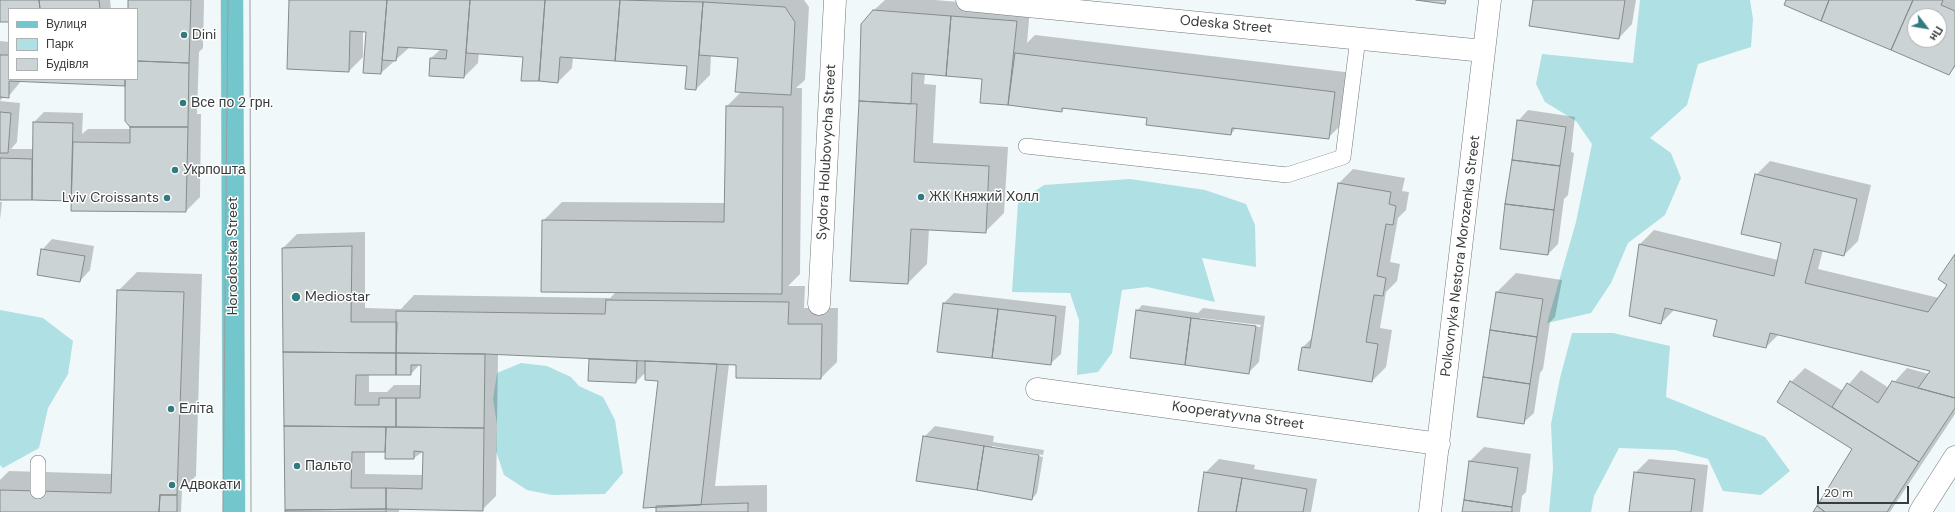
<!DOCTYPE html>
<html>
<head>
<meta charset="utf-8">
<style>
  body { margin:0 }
  #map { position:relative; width:1955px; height:512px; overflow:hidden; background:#f1f8f9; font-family:"DM Sans",sans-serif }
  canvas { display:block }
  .legend { position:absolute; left:8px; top:8px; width:130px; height:72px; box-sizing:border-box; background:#fff; border:1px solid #b0b1b1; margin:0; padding:5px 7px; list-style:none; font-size:12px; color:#393c3c }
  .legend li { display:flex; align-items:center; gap:8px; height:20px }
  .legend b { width:20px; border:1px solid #b0b1b1 }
  .north { position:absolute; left:1907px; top:8px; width:40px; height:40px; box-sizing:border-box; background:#fff; border:1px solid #b0b1b1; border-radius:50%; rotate:121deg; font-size:11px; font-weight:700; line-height:16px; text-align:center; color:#393c3c }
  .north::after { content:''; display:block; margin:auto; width:14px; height:18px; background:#317a7f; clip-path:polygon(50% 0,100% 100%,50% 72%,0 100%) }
  .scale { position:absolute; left:1817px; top:486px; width:92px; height:18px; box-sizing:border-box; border:2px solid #393c3c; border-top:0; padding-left:5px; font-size:12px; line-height:14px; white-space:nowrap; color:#393c3c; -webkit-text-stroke:3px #fff; paint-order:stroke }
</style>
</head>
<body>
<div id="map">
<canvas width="1955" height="512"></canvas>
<ul class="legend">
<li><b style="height:5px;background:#73c7cc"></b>Вулиця</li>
<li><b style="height:11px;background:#afe0e3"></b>Парк</li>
<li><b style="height:11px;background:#ccd3d4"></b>Будівля</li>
</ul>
<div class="north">Пн</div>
<div class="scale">20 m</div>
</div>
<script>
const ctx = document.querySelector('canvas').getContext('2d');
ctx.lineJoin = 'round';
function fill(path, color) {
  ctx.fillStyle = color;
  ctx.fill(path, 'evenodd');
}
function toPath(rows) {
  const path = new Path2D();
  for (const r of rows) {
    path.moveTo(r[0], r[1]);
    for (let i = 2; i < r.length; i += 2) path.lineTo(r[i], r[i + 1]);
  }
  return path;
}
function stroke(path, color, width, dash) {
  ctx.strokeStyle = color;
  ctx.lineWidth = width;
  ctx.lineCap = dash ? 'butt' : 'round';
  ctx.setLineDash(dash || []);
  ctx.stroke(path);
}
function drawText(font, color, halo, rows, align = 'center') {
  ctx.font = font + ' "DM Sans",sans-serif';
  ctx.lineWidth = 3;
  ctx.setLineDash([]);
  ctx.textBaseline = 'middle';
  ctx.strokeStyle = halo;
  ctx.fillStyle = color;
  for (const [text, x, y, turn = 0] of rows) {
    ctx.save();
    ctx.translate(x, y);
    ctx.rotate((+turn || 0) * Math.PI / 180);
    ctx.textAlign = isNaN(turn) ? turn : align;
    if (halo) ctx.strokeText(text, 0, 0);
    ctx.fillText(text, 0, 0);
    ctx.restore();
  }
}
const green = toPath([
  [1640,0,1750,0,1753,19,1751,47,1698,64,1687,105,1650,138,1671,153,1681,178,1665,215,1628,243,1611,283,1591,313,1547,323,1576,222,1592,144,1576,121,1545,102,1536,84,1542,54,1633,63],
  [1130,179,1205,190,1246,204,1255,225,1256,267,1202,258,1215,302,1147,287,1122,290,1112,353,1098,372,1077,375,1079,320,1070,293,1012,292,1018,203,1044,185],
  [0,310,43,318,73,341,68,374,48,408,39,448,3,468,0,465],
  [1572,333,1613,333,1670,346,1666,397,1765,437,1790,471,1761,495,1723,491,1708,459,1675,450,1619,448,1594,496,1591,512,1549,512,1553,469,1551,424,1560,378],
  [521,363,547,366,571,377,579,386,603,397,615,420,623,473,605,494,552,495,527,490,504,475,496,451,497,425,493,399,497,373]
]);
const shadow = toPath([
  [0,0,110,0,111,9,9,9,9,21,0,21],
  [129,0,204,0,203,48,199,52,197,114,201,114,200,197,186,211,73,198,71,200,0,199,0,101,20,103,17,142,11,149,33,149,34,122,44,112,83,113,82,134,88,129,131,129,126,84,22,80,8,97,4,96,0,101,0,41,9,42,9,79,137,79,137,9,129,9],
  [290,0,804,0,809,7,805,80,796,88,802,88,800,274,788,286,805,286,804,308,838,308,837,362,821,378,729,364,715,486,767,485,767,512,657,512,659,380,646,372,636,382,589,380,590,358,498,354,496,496,482,510,399,508,399,512,286,512,283,248,297,234,365,232,365,308,401,309,414,295,610,298,616,292,543,221,562,202,726,203,727,106,742,91,739,57,711,55,710,75,696,89,688,65,573,57,572,68,558,82,524,56,479,52,478,63,464,77,431,58,441,49,410,47,381,73,367,31,363,31,363,57,349,71],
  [420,364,422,364,422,385,394,385,387,392,369,392,369,374,411,374],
  [365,451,386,451,414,458,424,451,423,475,365,474],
  [885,0,935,0,1030,8,1027,43,1035,35,1353,73,1347,119,1328,138,1237,127,1231,134,1148,117,1065,107,1062,111,1008,104,984,78,925,73,924,84,936,85,933,143,1008,147,1004,213,985,232,929,229,927,264,908,283,874,10],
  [1534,0,1636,0,1632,24,1619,38],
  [1788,0,1955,0,1955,67,1949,73],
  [1915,16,1939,16,1939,40,1915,40],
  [1528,110,1575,117,1571,152,1574,153,1568,195,1564,199,1558,244,1548,254,1518,121],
  [1770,161,1871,185,1858,241,1844,255,1823,250,1818,269,1939,298,1948,284,1955,255,1955,414,1890,512,1814,512,1854,449,1791,382,1805,368,1843,391,1861,370,1889,388,1907,368,1929,374,1931,370,1779,334,1766,347,1718,319,1675,309,1661,323,1630,316,1640,244,1654,230,1778,260,1782,242,1756,175],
  [1353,169,1405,178,1402,191,1409,192,1406,210,1398,218,1390,262,1400,264,1397,281,1386,292,1380,328,1392,330,1386,367,1372,381,1299,369,1303,347,1313,337,1339,183],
  [0,202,2,202,0,220],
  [52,239,94,246,90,270,80,281,42,250],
  [137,272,202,274,196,476,182,489,181,512,0,512,0,480,9,471,112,474,118,291],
  [1516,273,1562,280,1555,317,1550,322,1543,369,1540,373,1534,413,1523,423,1478,416,1497,292],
  [954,293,1066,306,1061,354,1050,364,944,303],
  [1142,305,1198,313,1203,308,1265,316,1259,362,1249,372,1137,311],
  [1200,318,1261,325,1260,327,1200,320],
  [935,426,994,436,993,442,1044,450,1043,455,992,446,992,448,1043,457,1037,493,1032,499,924,437],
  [1484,447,1531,454,1526,492,1522,496,1520,512,1463,512,1470,461],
  [1219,459,1255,465,1254,469,1317,479,1311,512,1199,512,1205,473],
  [1649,459,1708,465,1703,512,1630,512,1635,473]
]);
const building = toPath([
  [0,0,39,0,40,9,9,9,9,22,0,22,0,0],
  [39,0,99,0,100,9,40,9,39,0],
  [128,0,191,0,189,63,137,61,137,9,128,9,128,0],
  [289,0,387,0,381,74,363,73,366,32,350,31,349,72,287,69,289,0],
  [387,0,470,0,464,78,429,76,430,58,446,59,447,50,398,47,396,61,382,60,387,0],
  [470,0,545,0,539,81,521,81,523,57,466,53,470,0],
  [545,0,620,0,615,61,560,57,558,83,539,81,545,0],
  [620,0,703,2,696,90,685,89,687,66,615,61,620,0],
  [1416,0,1446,0,1445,4,1416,0],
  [1533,0,1625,0,1619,39,1529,26,1533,0],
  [1786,0,1829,0,1821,21,1784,5,1786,0],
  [1829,0,1913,0,1891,50,1821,21,1829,0],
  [1913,0,1943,0,1941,5,1955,11,1955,65,1949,75,1891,50,1913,0],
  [1915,16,1939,16,1939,40,1915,40,1915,16],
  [703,2,785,7,795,22,791,95,735,92,738,58,699,55,703,2],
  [873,10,951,16,946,76,912,73,911,104,859,101,861,24,873,10],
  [951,16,1017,21,1008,105,980,103,982,79,946,76,951,16],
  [1015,53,1335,92,1329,139,1232,128,1231,135,1146,125,1147,118,1062,108,1062,112,1008,105,1015,53],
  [0,55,9,55,9,79,125,79,125,86,9,81,9,98,0,97,0,55],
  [137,61,189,63,188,127,130,127,125,121,125,79,137,79,137,61],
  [859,101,917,104,914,162,989,166,986,233,911,229,908,284,850,281,859,101],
  [726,106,783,107,782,294,541,292,542,220,724,222,726,106],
  [0,112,11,113,8,153,0,153,0,112],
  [1517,120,1566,127,1560,166,1512,160,1517,120],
  [33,122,73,123,71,201,32,200,33,122],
  [130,127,188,127,186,212,71,211,73,142,130,143,130,127],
  [0,158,32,159,32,200,0,200,0,158],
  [1512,160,1560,166,1554,210,1505,204,1512,160],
  [1755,174,1857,199,1844,256,1814,249,1805,283,1928,312,1947,285,1938,279,1955,254,1955,398,1918,388,1930,371,1770,333,1766,348,1713,336,1717,320,1665,308,1661,324,1629,316,1639,244,1774,276,1781,243,1741,234,1755,174],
  [1338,183,1391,192,1389,204,1396,206,1393,225,1386,224,1377,276,1386,278,1383,296,1374,295,1366,342,1378,344,1372,382,1298,370,1302,347,1310,348,1338,183],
  [1505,204,1554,210,1548,255,1500,249,1505,204],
  [352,246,351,322,397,322,396,353,283,352,282,248,352,246],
  [41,249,85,256,80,282,37,275,41,249],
  [117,290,184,292,177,495,160,495,159,512,0,512,0,490,111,493,117,290],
  [1496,292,1543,299,1537,337,1490,330,1496,292],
  [606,300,789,302,788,324,822,324,821,379,736,378,736,365,485,354,396,353,396,311,605,314,606,300],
  [943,303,998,309,992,358,937,352,943,303],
  [998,309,1056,316,1051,365,992,358,998,309],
  [1136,310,1191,318,1185,365,1130,358,1136,310],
  [1191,318,1256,326,1249,374,1185,365,1191,318],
  [1490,330,1537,337,1530,384,1483,377,1490,330],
  [283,352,396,353,396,375,356,375,355,405,379,405,379,398,396,398,396,427,284,426,283,352],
  [396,353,485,354,484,428,396,427,396,398,420,398,421,365,411,365,411,375,396,375,396,353],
  [589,359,637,361,636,383,588,381,589,359],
  [645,361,717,364,701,505,643,508,658,381,645,380,645,361],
  [1483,377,1530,384,1524,424,1477,417,1483,377],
  [1790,381,1919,462,1887,512,1825,512,1817,506,1852,449,1777,402,1790,381],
  [1892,381,1955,398,1955,408,1919,462,1832,407,1847,383,1878,403,1892,381],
  [284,426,386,427,385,452,352,452,351,488,386,488,386,509,285,510,284,426],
  [386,427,484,428,483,511,386,509,386,488,422,489,423,452,414,451,414,459,385,459,386,427],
  [923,436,984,446,977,490,916,481,923,436],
  [984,446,1039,455,1032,500,977,490,984,446],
  [1469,461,1518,468,1512,507,1464,500,1469,461],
  [1204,472,1242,478,1236,512,1198,512,1204,472],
  [1634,472,1695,479,1691,512,1629,512,1634,472],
  [1242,478,1307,489,1303,512,1236,512,1242,478],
  [160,495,177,495,177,512,159,512,160,495],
  [1464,500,1512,507,1512,512,1462,512,1464,500],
  [748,503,748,512,656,512,656,506,748,503],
  [1817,506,1825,512,1813,512,1817,506],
  [386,509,386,512,285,512,285,510,386,509]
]);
const service = toPath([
  [1026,146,1287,175,1343,157,1358,38],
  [38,491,38,463]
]);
const minor = toPath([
  [967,0,1484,51],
  [819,304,835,0],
  [1037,389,1439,444],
  [1430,512,1490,0]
]);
const tertiary = toPath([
  [1920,512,1955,457]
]);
const primary = toPath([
  [232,0,234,512]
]);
const tram = toPath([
  [250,0,251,512],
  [223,512,228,0]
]);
const markers = [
  [184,35,4,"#317a7f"],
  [183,103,4,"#317a7f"],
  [175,170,4,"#317a7f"],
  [921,197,4,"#317a7f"],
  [167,198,4,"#317a7f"],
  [296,297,5,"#317a7f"],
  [171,409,4,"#317a7f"],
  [297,466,4,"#317a7f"],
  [172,485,4,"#317a7f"]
];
const streetNames = [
  ["Odeska Street",1226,25,5],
  ["Sydora Holubovycha Street",827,152,-87],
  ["Horodotska Street",233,256,-90],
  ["Polkovnyka Nestora Morozenka Street",1461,256,-83],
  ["Kooperatyvna Street",1238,416,8]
];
const poiNames = [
  ["Dini",192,35],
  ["Все по 2 грн.",191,103],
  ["Укрпошта",183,170],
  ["ЖК Княжий Холл",929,197],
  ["Lviv Croissants",159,198,"right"],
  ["Mediostar",305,297],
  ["Еліта",179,409],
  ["Пальто",305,466],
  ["Адвокати",180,485]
];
fill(green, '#afe0e3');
fill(shadow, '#0003');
fill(building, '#ccd3d4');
stroke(building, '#858c8c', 1);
stroke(service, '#717778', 16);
stroke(minor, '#717778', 23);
stroke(tertiary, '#717778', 23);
stroke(primary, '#d3d4d4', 23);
stroke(service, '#fff', 15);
stroke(minor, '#fff', 22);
stroke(tertiary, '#fff', 22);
stroke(primary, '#73c7cc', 22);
stroke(tram, '#999e9e', 1);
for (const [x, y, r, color] of markers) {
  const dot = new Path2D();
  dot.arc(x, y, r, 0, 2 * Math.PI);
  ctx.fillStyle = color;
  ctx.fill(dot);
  stroke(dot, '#fff', 1.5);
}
drawText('14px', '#393c3c', '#fff', streetNames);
drawText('14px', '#393c3c', '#fff', poiNames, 'left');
</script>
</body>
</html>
